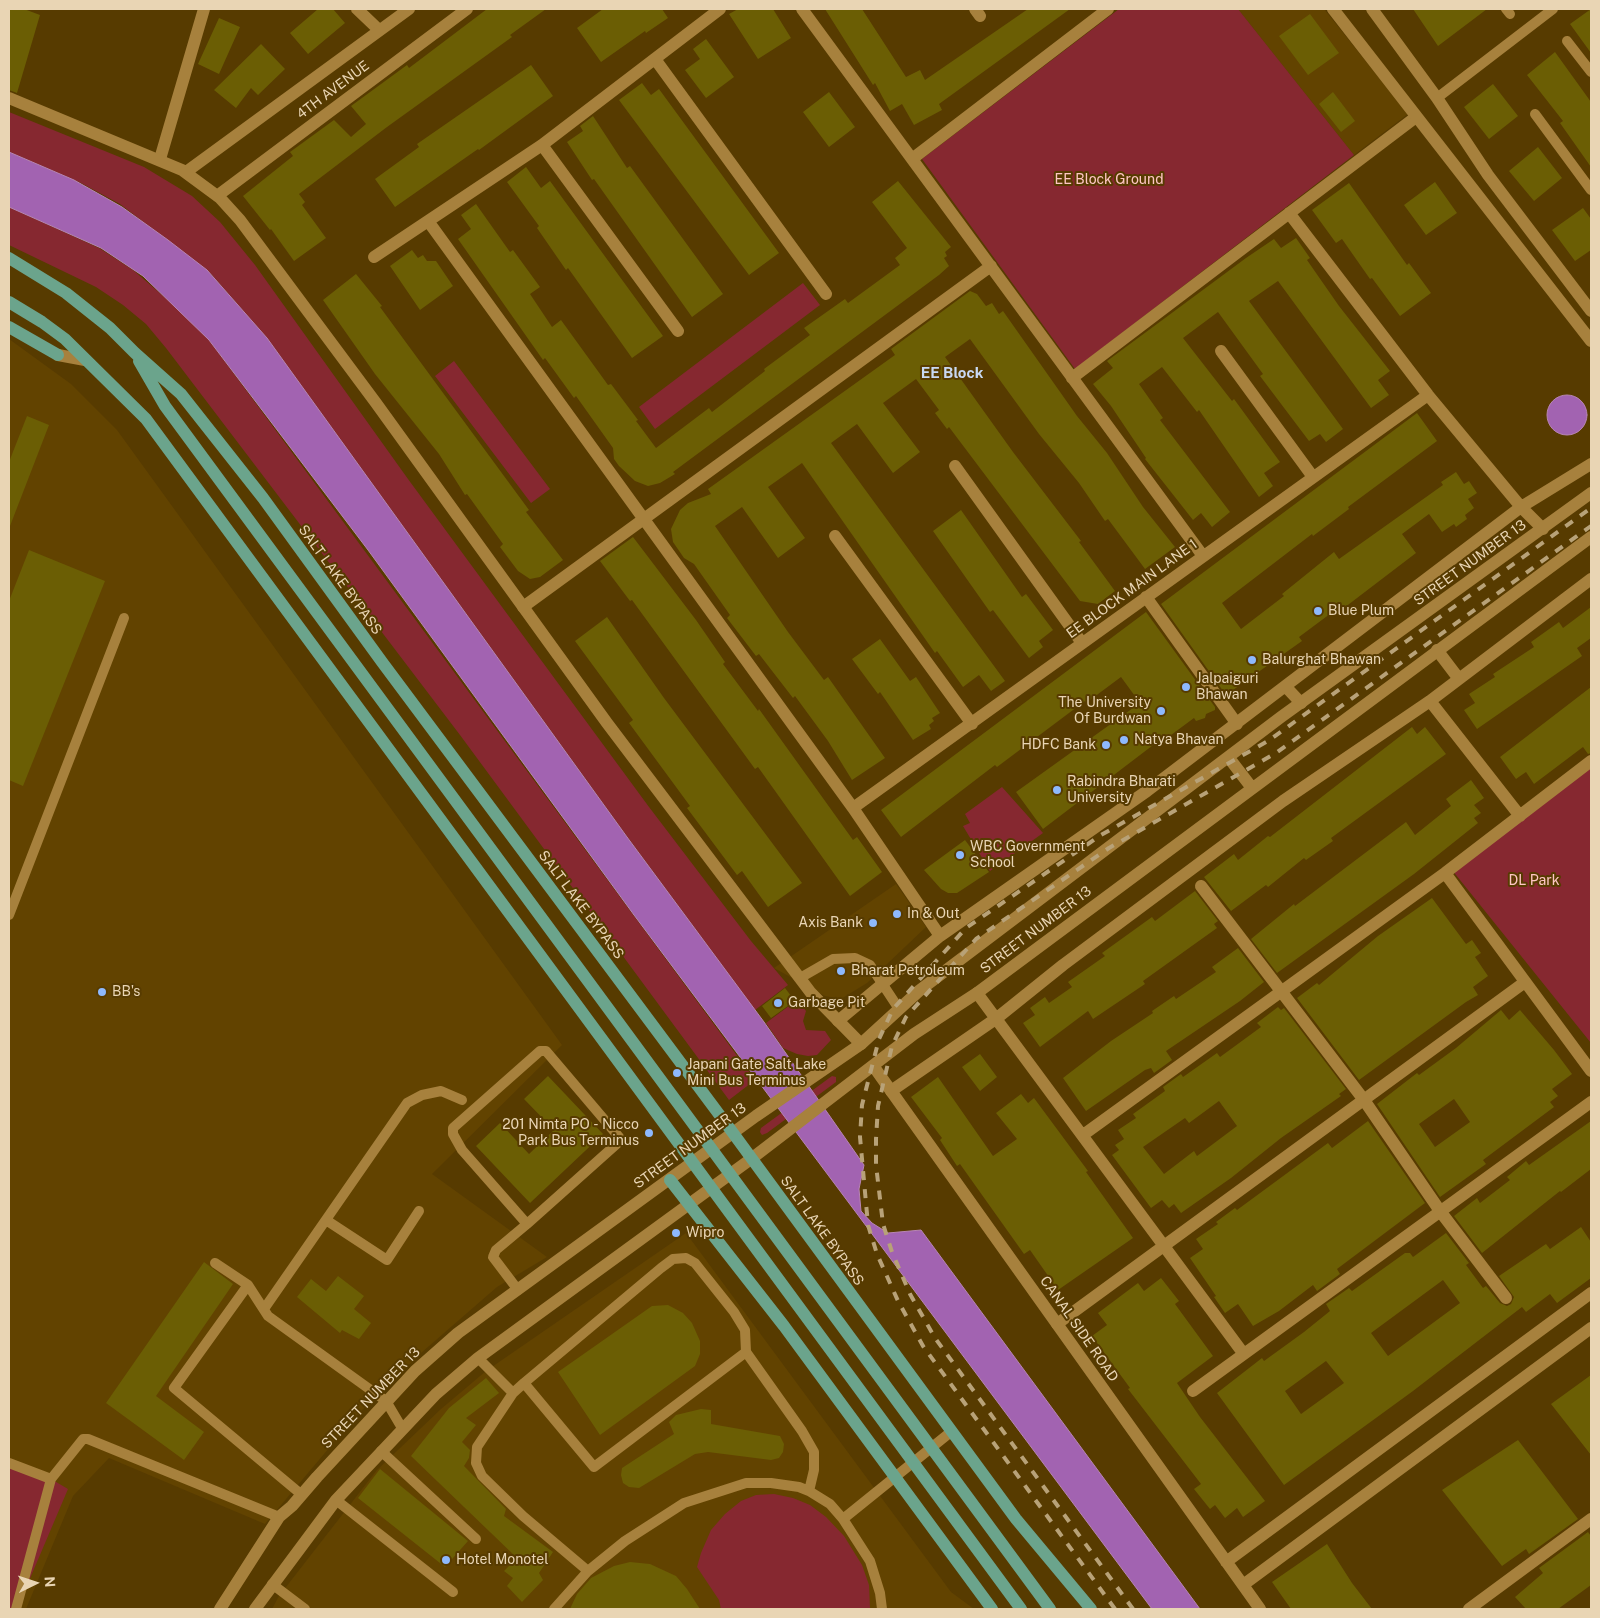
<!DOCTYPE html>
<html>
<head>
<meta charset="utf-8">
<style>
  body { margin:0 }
  #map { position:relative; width:1600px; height:1618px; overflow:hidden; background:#573b00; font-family:"Public Sans",sans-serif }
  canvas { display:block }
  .frame { position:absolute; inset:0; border:10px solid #e9d5b4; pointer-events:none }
  .north { position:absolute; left:10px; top:1558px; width:50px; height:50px; -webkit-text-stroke:4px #573b00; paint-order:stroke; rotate:86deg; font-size:14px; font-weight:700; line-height:20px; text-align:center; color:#e9d5b4 }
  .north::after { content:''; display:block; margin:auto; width:18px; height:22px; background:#e9d5b4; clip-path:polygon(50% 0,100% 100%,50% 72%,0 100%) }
</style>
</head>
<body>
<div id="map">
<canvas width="1600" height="1618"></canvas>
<div class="frame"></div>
<div class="north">N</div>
</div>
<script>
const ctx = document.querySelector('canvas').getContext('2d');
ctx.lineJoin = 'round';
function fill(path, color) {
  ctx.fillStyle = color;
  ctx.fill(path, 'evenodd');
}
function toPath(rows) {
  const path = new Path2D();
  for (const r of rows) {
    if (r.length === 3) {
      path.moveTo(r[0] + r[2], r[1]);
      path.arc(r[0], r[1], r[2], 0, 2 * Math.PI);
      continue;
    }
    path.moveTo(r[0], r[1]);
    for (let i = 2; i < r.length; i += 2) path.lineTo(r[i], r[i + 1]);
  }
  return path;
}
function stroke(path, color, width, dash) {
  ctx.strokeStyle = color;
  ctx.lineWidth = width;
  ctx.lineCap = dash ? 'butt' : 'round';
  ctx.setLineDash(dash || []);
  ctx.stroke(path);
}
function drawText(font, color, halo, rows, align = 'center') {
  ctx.font = font + ' "Public Sans",sans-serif';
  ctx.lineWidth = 4;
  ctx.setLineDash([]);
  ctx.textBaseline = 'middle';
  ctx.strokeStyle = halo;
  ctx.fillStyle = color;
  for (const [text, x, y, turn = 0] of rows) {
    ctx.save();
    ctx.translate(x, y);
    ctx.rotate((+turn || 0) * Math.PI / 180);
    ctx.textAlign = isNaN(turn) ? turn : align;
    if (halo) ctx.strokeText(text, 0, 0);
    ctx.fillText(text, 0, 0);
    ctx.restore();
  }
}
const built = toPath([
  [1238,9,1324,9,1408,114,1354,155],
  [9,339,71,384,117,430,562,1045,432,1174,547,1257,497,1287,421,1353,356,1416,265,1524,109,1458,73,1496,26,1609,9,1609],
  [896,884,926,927,867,983,841,999,825,996,774,968],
  [686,1233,951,1592,974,1609,272,1609,279,1596,377,1470,441,1409,486,1371]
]);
const green = toPath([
  [1119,9,1238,9,1354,155,1075,369,922,159],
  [9,112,144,167,192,196,220,222,255,265,408,479,649,807,751,941,788,985,755,1010,623,831,267,338,211,274,120,204,81,183,9,152],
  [9,207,99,248,133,270,176,307,209,340,755,1080,729,1100,460,735,166,348,146,324,123,305,96,287,9,245],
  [803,283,820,305,655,429,639,407],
  [454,361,550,489,531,503,435,376],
  [1591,767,1591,1043,1452,870],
  [1002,787,1043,833,990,871,963,826,970,823,965,814],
  [797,1000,806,1011,803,1021,806,1030,825,1031,831,1040,817,1055,808,1056,797,1054,783,1048,766,1023],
  [832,1076,836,1077,836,1082,767,1133,762,1135,760,1132,761,1128],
  [9,1463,51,1479,68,1489,17,1609,9,1609],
  [774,1494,793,1498,810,1505,826,1517,844,1536,862,1565,869,1585,870,1609,721,1609,719,1600,697,1567,701,1553,711,1530,725,1514,741,1501,756,1495]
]);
const water = toPath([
  [9,152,74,180,122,207,168,240,207,270,267,338,627,837,764,1022,864,1165,859,1189,861,1211,872,1223,888,1233,921,1230,1200,1609,1152,1609,634,915,368,550,209,340,143,276,101,248,9,207,9,152],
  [1567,415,20]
]);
const building = toPath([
  [9,9,24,9,40,15,17,93,9,90],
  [318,9,333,9,345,23,308,54,290,33],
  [487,9,546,9,510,35,512,37,387,127,299,194,305,202,302,205,326,238,294,261,271,229,270,230,243,196,293,156,290,152,334,120,351,137,366,124,351,106,407,65,409,68],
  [603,9,662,9,668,18,646,33,645,31,601,62,577,28],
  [738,9,773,9,791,38,758,59,729,14],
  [825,9,862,9,906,77,920,70,925,80,1028,9,1070,9,939,104,942,110,914,125,902,104,890,111,875,83,873,85],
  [1413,9,1487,9,1438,46],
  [1591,9,1591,53,1570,24],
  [1310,14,1339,53,1308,75,1279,36],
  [219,18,240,27,219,74,198,64],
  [706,39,734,77,706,98,685,70,700,59,693,49],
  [261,44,285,69,258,95,251,88,236,108,214,90],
  [1555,52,1591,102,1591,167,1560,123,1563,121,1527,75],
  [531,65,553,96,479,150,478,149,395,207,375,179,419,147,417,144],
  [642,83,651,95,659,89,779,253,749,275,619,100],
  [1493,84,1518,116,1489,139,1464,107],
  [829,92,855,127,829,147,803,112],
  [1333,92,1355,121,1341,132,1319,104],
  [593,116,627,168,630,166,723,294,692,317,594,179,592,180,567,142,583,131,580,126],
  [1538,147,1562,178,1534,201,1509,171],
  [526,167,541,188,550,181,663,336,632,358,568,268,566,270,537,228,539,226,507,182],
  [898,181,951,247,945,252,947,256,944,258,949,266,939,275,673,472,675,474,660,483,648,486,635,481,619,466,614,459,613,448,576,396,574,398,545,358,543,360,458,239,471,229,461,215,476,204,510,252,513,250,540,287,530,294,552,327,561,320,608,385,611,384,638,420,636,421,656,448,709,408,712,412,765,371,764,369,810,335,804,328,845,299,848,303,900,265,895,258,907,248,872,202],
  [1435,182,1457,213,1426,235,1404,205],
  [1349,183,1407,265,1409,263,1431,293,1400,316,1372,278,1370,279,1342,239,1336,243,1312,210],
  [1583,208,1591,219,1591,250,1575,261,1552,230],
  [1296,238,1310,258,1307,260,1339,306,1390,371,1378,380,1389,395,1371,408,1278,281,1249,301,1343,429,1326,442,1320,434,1309,441,1260,376,1263,374,1218,312,1183,338,1232,401,1234,399,1280,462,1264,473,1273,486,1259,497,1199,410,1197,412,1162,367,1139,384,1163,418,1160,420,1230,512,1212,527,1201,513,1193,520,1145,459,1146,458,1111,406,1093,384,1113,368,1107,361,1246,258,1274,239,1281,248],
  [412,250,418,258,423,255,427,261,436,261,453,286,420,310,390,266],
  [356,274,382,306,380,307,504,476,529,510,526,512,563,560,540,577,530,579,518,571,500,547,503,544,467,494,465,495,439,454,375,374,323,300],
  [970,291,977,294,986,306,992,303,999,314,1003,311,1077,416,1107,453,1143,507,1175,547,1145,569,1108,519,1105,521,1079,483,1039,434,970,339,945,357,1013,452,1081,541,1079,542,1115,591,1098,604,1080,601,949,427,947,429,935,413,939,410,916,379,883,403,920,452,893,473,857,424,831,443,1005,681,991,691,979,675,963,687,937,651,935,653,802,463,768,487,805,538,778,558,742,507,715,526,788,632,824,680,828,677,885,758,852,780,828,741,795,696,793,698,759,654,756,656,727,618,730,615,694,564,684,558,673,542,671,529,680,510,688,503,711,494,708,489,895,355,891,349],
  [1417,413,1437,441,1348,507,1349,509,1313,536,1312,534,1222,603,1241,629,1284,596,1282,594,1334,552,1339,559,1443,485,1441,482,1456,472,1464,484,1469,481,1477,493,1468,499,1474,508,1465,515,1467,519,1456,527,1454,524,1442,532,1429,514,1402,534,1416,553,1340,611,1338,608,1299,637,1302,641,1226,695,1161,604],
  [27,416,49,425,10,526,9,462],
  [961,510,1022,597,1026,594,1053,630,1039,641,1043,647,1029,658,993,610,990,612,933,531],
  [633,537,696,620,725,662,723,664,758,711,759,709,853,840,857,837,882,872,850,896,758,767,755,769,632,600,630,601,600,561],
  [29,550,105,581,23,786,9,780,9,601],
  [1591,607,1591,638,1577,648,1582,656,1477,729,1464,710,1475,703,1469,694,1495,677,1493,674,1534,647,1531,642,1559,622,1563,628],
  [1146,612,1215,707,1215,710,1206,714,1205,718,1196,721,1194,718,1167,738,1165,736,1043,829,1016,792,1140,703,1121,677,1086,703,1085,701,997,767,995,765,901,837,881,810],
  [607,617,664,698,802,883,768,907,742,871,737,875,687,808,690,806,629,723,633,720,575,641],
  [880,639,910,681,916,677,940,713,932,718,934,721,929,725,931,729,913,740,880,692,878,694,852,659],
  [1591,687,1591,753,1588,754,1583,747,1534,784,1526,772,1516,779,1500,757],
  [1412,727,1417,734,1425,727,1446,754,1331,838,1333,841,1306,860,1304,858,1268,887,1266,885,1231,911,1204,877,1234,854,1238,860,1268,836,1270,837],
  [1471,780,1484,798,1474,805,1481,813,1474,818,1478,823,1414,874,1277,973,1251,939,1294,904,1295,906,1406,822,1415,835,1451,806,1446,799],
  [965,840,989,872,957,893,948,893,941,889,924,870],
  [1195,891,1218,921,1214,924,1217,928,1143,981,1145,984,1093,1019,1088,1011,1040,1047,1023,1023,1035,1015,1030,1008,1045,997,1049,1003,1072,987,1068,982,1105,956,1102,953,1152,917,1155,921],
  [1432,898,1466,944,1472,940,1481,953,1475,957,1488,976,1473,987,1478,995,1466,1002,1359,1080,1297,998,1317,983,1319,985,1378,936],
  [1238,948,1264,982,1240,1001,1166,1051,1172,1060,1154,1073,1151,1068,1145,1070,1086,1111,1063,1078,1111,1041,1153,1013,1152,1011,1174,996,1176,999,1216,972,1212,967],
  [785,988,795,1001,771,1018,762,1006],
  [1278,1007,1281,1010,1284,1008,1346,1089,1339,1094,1341,1096,1281,1138,1231,1178,1181,1213,1174,1204,1169,1208,1162,1200,1151,1208,1112,1155,1119,1150,1115,1145,1124,1139,1118,1130,1136,1118,1133,1114,1165,1091,1163,1087,1181,1074,1183,1077,1217,1053,1220,1057,1261,1027,1257,1023],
  [1219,1101,1237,1126,1197,1156,1194,1151,1164,1174,1143,1147,1185,1118,1189,1123],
  [1501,1010,1509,1020,1520,1010,1554,1050,1572,1074,1552,1089,1558,1096,1550,1102,1554,1107,1483,1160,1486,1164,1440,1197,1377,1104,1417,1073,1419,1075,1456,1048],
  [1454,1099,1470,1122,1435,1147,1419,1124],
  [980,1054,997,1077,980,1091,962,1067],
  [548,1076,603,1134,530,1203,476,1146,500,1123,529,1154,554,1130,524,1099],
  [938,1077,993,1156,1017,1139,996,1113,1021,1094,1028,1103,1034,1098,1088,1171,1086,1172,1133,1238,1058,1290,1030,1250,1024,1254,960,1164,957,1166,940,1140,942,1138,911,1097],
  [1368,1121,1425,1203,1337,1269,1340,1274,1317,1291,1313,1285,1279,1311,1253,1326,1238,1304,1225,1313,1214,1297,1216,1296,1190,1258,1203,1249,1196,1239,1218,1224,1216,1222,1235,1208,1237,1210,1328,1143,1332,1148],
  [1591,1121,1591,1169,1561,1192,1560,1191,1482,1253,1454,1216,1477,1198,1480,1203,1510,1180,1507,1177,1526,1161,1529,1165],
  [1581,1227,1591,1242,1591,1278,1557,1303,1550,1294,1526,1312,1522,1307,1413,1391,1284,1485,1217,1393,1262,1358,1264,1361,1304,1332,1330,1311,1326,1304,1349,1288,1352,1291,1405,1253,1410,1253,1413,1257,1446,1233,1469,1263,1466,1265,1483,1288,1486,1286,1500,1303,1507,1306,1511,1304,1514,1297,1499,1276,1546,1244,1550,1249],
  [1443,1280,1460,1303,1388,1356,1371,1333],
  [1326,1361,1344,1383,1301,1414,1285,1391],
  [204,1262,233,1284,156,1396,204,1432,184,1460,106,1403],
  [338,1276,364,1296,354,1309,371,1323,359,1339,342,1330,340,1333,297,1297,311,1279,326,1291],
  [1161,1278,1179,1301,1175,1304,1213,1356,1177,1383,1200,1417,1265,1501,1243,1517,1237,1508,1225,1518,1215,1505,1210,1509,1194,1489,1201,1484,1128,1389,1130,1388,1092,1336,1107,1325,1098,1313,1138,1283,1144,1291],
  [668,1305,683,1313,692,1323,700,1341,700,1354,695,1366,600,1435,558,1372,652,1306],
  [1591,1375,1591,1455,1551,1404],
  [486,1378,499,1393,466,1418,476,1425,462,1442,470,1450,469,1458,464,1466,506,1509,504,1516,553,1552,539,1573,543,1580,522,1602,507,1586,513,1578,504,1571,517,1558,411,1456,449,1408],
  [701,1409,711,1410,711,1424,780,1436,784,1444,783,1452,779,1458,771,1460,708,1452,695,1454,639,1488,629,1487,623,1483,621,1475,622,1468,674,1434,669,1422,676,1415],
  [1518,1440,1578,1519,1529,1554,1526,1549,1502,1566,1442,1490],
  [380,1469,468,1541,445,1567,358,1498],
  [1588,1532,1591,1536,1591,1585,1558,1609,1526,1609,1515,1597,1543,1573,1539,1568],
  [1327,1544,1352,1583,1372,1609,1291,1609,1272,1582],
  [630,1562,650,1564,676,1576,687,1589,700,1609,570,1609,577,1594,591,1578,614,1566]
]);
const service = toPath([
  [1506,9,1510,14],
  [1567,41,1591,72],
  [1437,98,1553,9],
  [1535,114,1591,190],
  [9,915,124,618],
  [800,978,833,959,855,958,870,965,899,1009],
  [326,1220,387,1260,419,1211],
  [215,1263,248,1285,268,1316,386,1401,402,1428],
  [248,1285,174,1388,302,1495],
  [518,1290,493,1257,496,1250,527,1224,620,1141,619,1137,546,1051,540,1051,453,1128,453,1134,462,1150,527,1224],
  [264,1309,407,1103,422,1095,441,1091,462,1100],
  [478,1358,513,1393,477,1447,476,1463,482,1476,523,1516,588,1571],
  [524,1383,661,1268,673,1259,686,1258,695,1263,734,1312,745,1330,746,1352,802,1431,814,1452,814,1470,809,1491],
  [513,1393,524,1383,594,1467,746,1352],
  [381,1451,476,1539],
  [9,1463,51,1479],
  [336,1500,453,1592],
  [843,1519,952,1431],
  [272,1584,305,1609],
  [16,1609,51,1479,83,1439,88,1439,279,1517],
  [554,1609,588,1571,625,1541,684,1503,746,1483,771,1483,799,1487,809,1491,830,1504,843,1519,870,1561,880,1593,882,1609]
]);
const minor = toPath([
  [357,9,379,30],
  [802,9,1203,556],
  [975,9,980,16],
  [655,59,826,294],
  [542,145,678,331],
  [160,159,204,9],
  [912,159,1108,9],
  [1289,213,1428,395,1521,507,1543,529],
  [428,221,853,808,940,936],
  [374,257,542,145,720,9],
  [1221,351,1313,477],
  [1072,378,1416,117],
  [955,466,1082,643],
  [835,536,972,724],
  [1146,597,1237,724],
  [523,607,991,266],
  [1437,650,1459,679],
  [1286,687,1301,703],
  [1430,701,1520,816],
  [853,808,1428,395],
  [1445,873,1591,1071],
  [1201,886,1364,1100,1440,1211,1506,1298],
  [977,993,1243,1353],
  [838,1021,940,936,1147,791,1521,507,1591,464],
  [891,1091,997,1018,1063,965,1283,801,1430,701,1591,579],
  [1083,1135,1445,873,1591,761],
  [1057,1324,1525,982],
  [1193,1391,1591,1102],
  [1469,1609,1591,1519]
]);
const tertiary = toPath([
  [1333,9,1591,341],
  [1372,9,1437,98,1488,175,1591,311],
  [9,98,182,170,220,198,240,220,376,403,607,723,811,993,861,1044],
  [186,172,409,9],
  [217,196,467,9],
  [58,355,85,360],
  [874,1067,1260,1609],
  [1226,1562,1591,1293],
  [1243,1585,1591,1328]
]);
const secondary = toPath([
  [1229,758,1252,788],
  [220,1609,279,1517,292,1506,317,1477,415,1371,458,1333,756,1116,861,1044,920,990,1281,717,1591,493],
  [255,1609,336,1500,436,1394,478,1358,751,1159,914,1034,977,993,1591,537]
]);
const primary = toPath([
  [9,258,66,293,110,328,135,353,181,394,263,498,382,662,733,1133,1016,1519,1091,1609],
  [9,302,42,322,65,339,146,419,1021,1609],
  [9,327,58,355],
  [139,361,165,406,1050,1609],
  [670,1180,784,1326,992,1609]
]);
const rail = toPath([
  [1115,1609,923,1346,898,1301,877,1254,868,1225,860,1137,862,1105,879,1039,893,1009,966,928,1101,835,1268,741,1591,508],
  [1133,1609,935,1338,910,1294,892,1252,883,1224,876,1165,876,1139,878,1106,892,1046,906,1017,976,939,1109,848,1276,753,1591,526]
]);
const markers = [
  [1318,611,5,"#8eb9fd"],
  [1252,660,5,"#8eb9fd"],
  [1186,687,5,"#8eb9fd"],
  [1161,711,5,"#8eb9fd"],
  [1124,740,5,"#8eb9fd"],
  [1106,745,5,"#8eb9fd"],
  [1057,790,5,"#8eb9fd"],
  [960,855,5,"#8eb9fd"],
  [897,914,5,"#8eb9fd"],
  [873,923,5,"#8eb9fd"],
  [841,971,5,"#8eb9fd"],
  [102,992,5,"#8eb9fd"],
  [778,1003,5,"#8eb9fd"],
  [677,1073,5,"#8eb9fd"],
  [649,1133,5,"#8eb9fd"],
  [676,1233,5,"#8eb9fd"],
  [446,1560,5,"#8eb9fd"]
];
const streetNames = [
  ["4TH AVENUE",333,90,-37],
  ["STREET NUMBER 13",1470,563,-36],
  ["SALT LAKE BYPASS",340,580,54],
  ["EE BLOCK MAIN LANE 1",1132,589,-36],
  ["SALT LAKE BYPASS",581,905,53],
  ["STREET NUMBER 13",1036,930,-37],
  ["STREET NUMBER 13",690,1146,-36],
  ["SALT LAKE BYPASS",822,1231,54],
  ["CANAL SIDE ROAD",1079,1329,55],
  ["STREET NUMBER 13",371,1398,-46]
];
const parkNames = [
  ["EE Block Ground",1109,180],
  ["DL Park",1534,881]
];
const poiNames = [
  ["Blue Plum",1328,611],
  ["Balurghat Bhawan",1262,660],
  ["Jalpaiguri",1196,679],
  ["Bhawan",1196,695],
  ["The University",1151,703,"right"],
  ["Of Burdwan",1151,719,"right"],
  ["Natya Bhavan",1134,740],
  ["HDFC Bank",1096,745,"right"],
  ["Rabindra Bharati",1067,782],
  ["University",1067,798],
  ["WBC Government",970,847],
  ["School",970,863],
  ["In & Out",907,914],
  ["Axis Bank",863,923,"right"],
  ["Bharat Petroleum",851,971],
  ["BB's",112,992],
  ["Garbage Pit",788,1003],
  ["Japani Gate Salt Lake",687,1065],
  ["Mini Bus Terminus",687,1081],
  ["201 Nimta PO - Nicco",639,1125,"right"],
  ["Park Bus Terminus",639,1141,"right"],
  ["Wipro",686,1233],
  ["Hotel Monotel",456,1560]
];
const neighbourhoodNames = [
  ["EE Block",952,373]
];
fill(built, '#624300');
fill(green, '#862830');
fill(water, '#a263b1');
stroke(water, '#b785b2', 1);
fill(building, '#6b5e04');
stroke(service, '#a7813d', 10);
stroke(minor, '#a7813d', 12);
stroke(tertiary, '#a7813d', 12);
stroke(secondary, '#a7813d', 12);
stroke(primary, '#6ba48c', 12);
stroke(rail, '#b8a278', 4, [9, 9]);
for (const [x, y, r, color] of markers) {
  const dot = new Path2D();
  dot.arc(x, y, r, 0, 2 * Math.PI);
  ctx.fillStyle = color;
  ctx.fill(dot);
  stroke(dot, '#573b00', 2);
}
drawText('14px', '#e9d5b4', '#573b00', streetNames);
drawText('14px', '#ffc6c5', '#573b00', parkNames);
drawText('14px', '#e9d5b4', '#573b00', poiNames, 'left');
drawText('bold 15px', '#c9d9f3', '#573b00', neighbourhoodNames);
</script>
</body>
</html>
